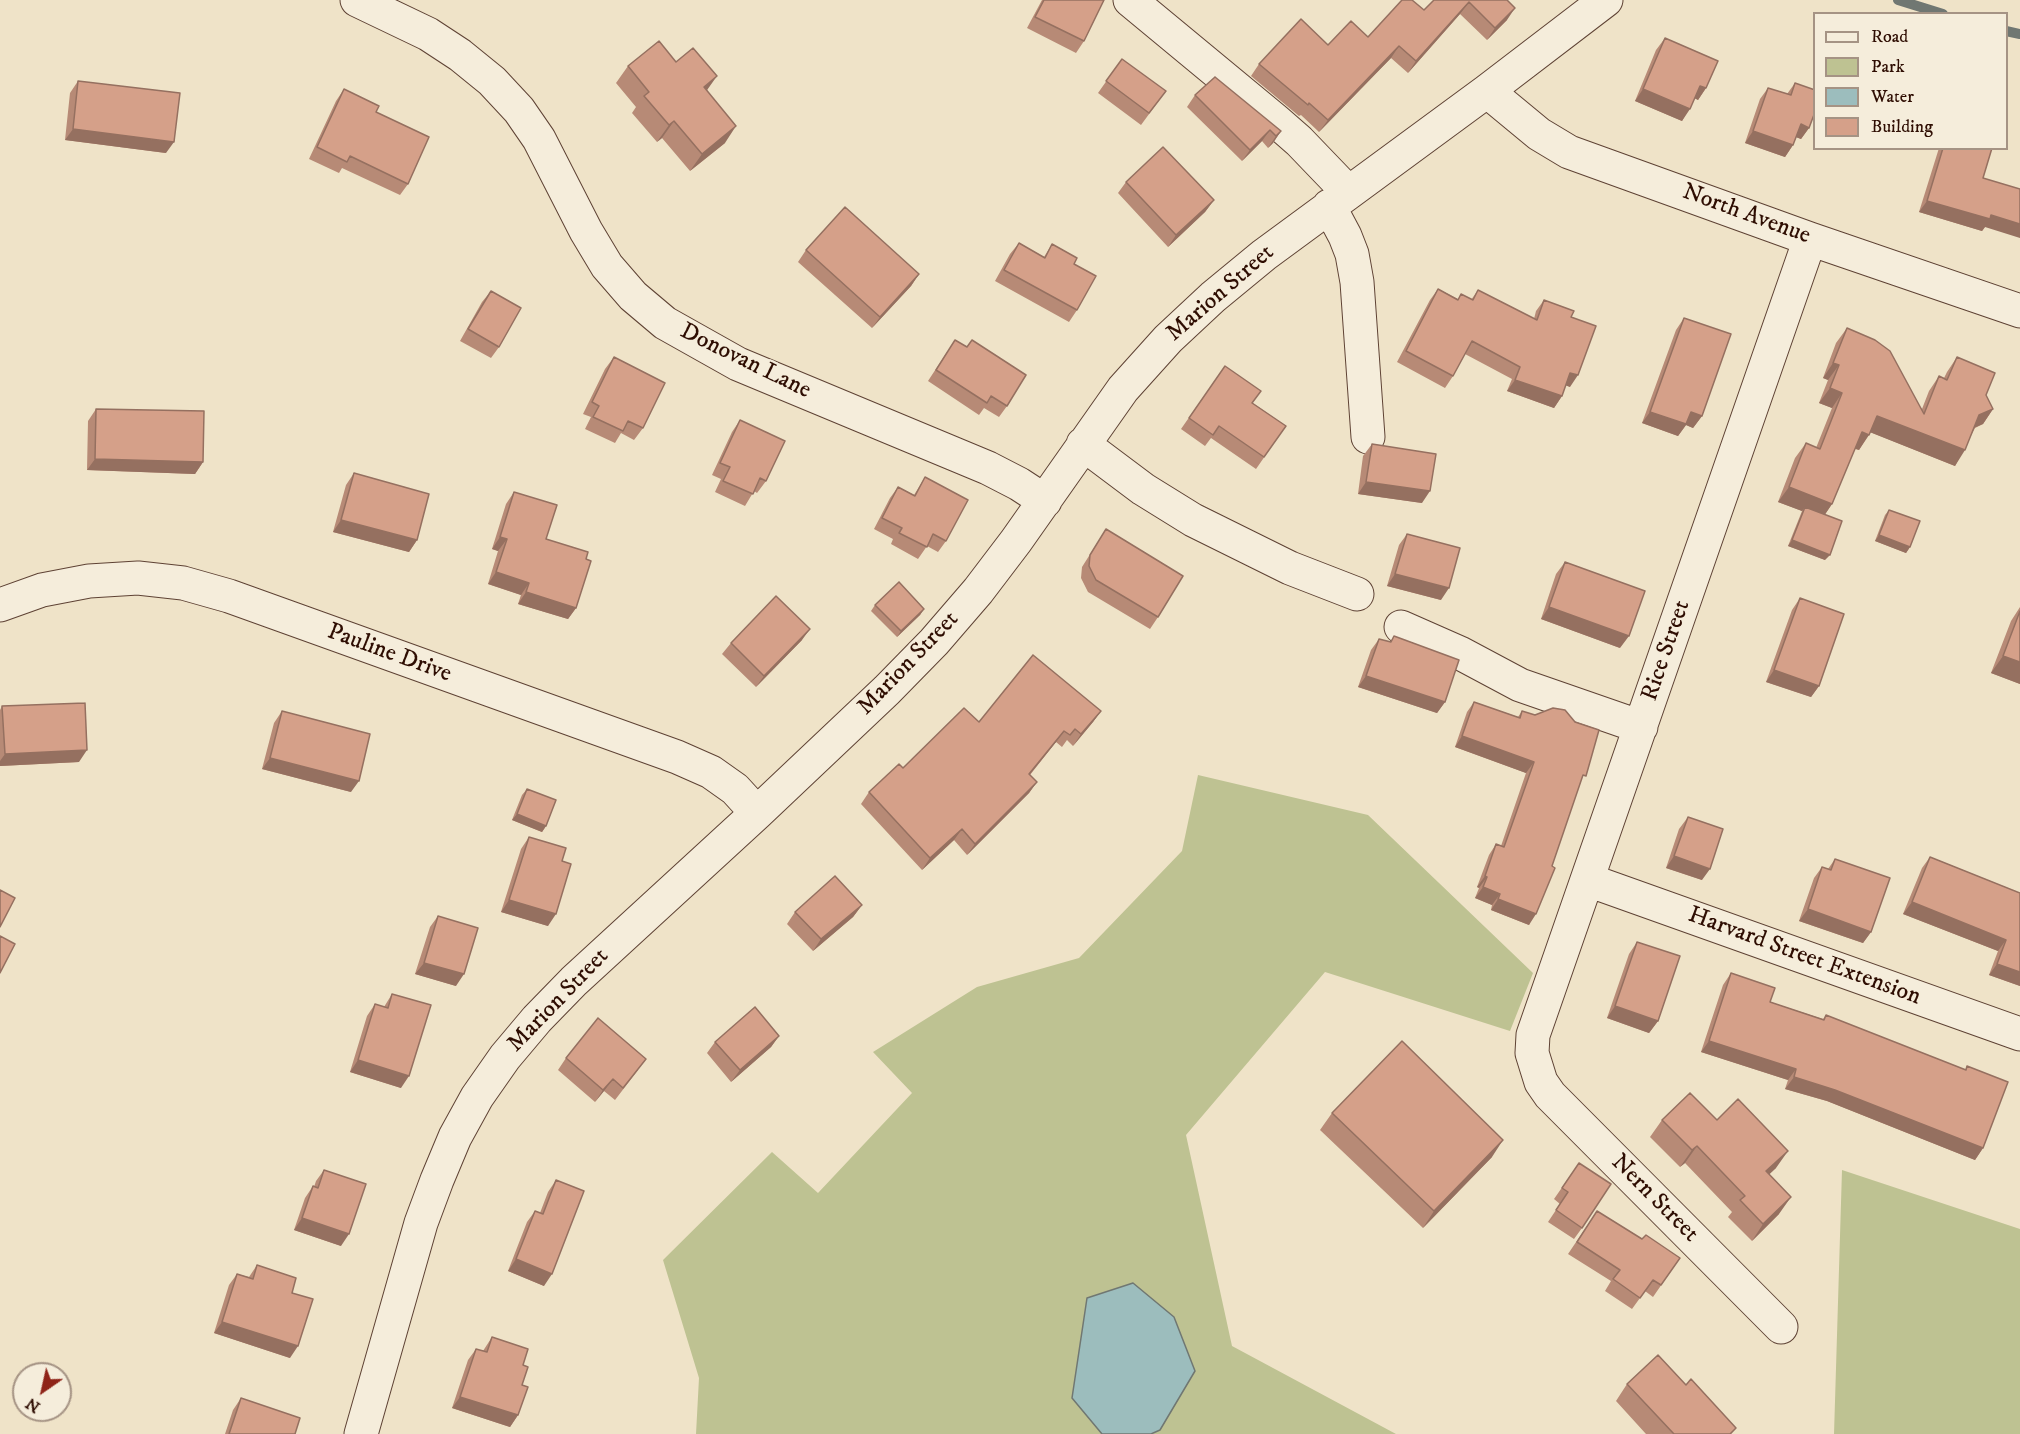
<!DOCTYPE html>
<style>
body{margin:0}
#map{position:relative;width:2020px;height:1434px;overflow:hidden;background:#efe3c8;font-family:"IM FELL DW Pica",serif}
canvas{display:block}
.legend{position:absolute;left:1813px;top:12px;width:195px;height:138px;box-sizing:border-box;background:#f5eddb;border:2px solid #a59384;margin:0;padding:8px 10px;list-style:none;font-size:18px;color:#2e0d02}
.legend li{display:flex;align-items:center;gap:12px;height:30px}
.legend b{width:30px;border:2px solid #a59384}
.north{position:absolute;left:12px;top:1362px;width:60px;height:60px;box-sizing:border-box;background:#f5eddb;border:2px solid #a59384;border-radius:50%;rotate:214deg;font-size:16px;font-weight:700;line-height:24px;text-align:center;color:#2e0d02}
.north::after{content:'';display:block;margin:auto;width:21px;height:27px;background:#8f2418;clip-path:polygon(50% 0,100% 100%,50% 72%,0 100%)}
</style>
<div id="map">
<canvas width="2020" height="1434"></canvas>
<ul class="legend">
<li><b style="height:8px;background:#f5eddb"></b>Road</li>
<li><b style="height:16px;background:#bec292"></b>Park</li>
<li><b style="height:16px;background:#9cbdbd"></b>Water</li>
<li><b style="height:16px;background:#d5a089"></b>Building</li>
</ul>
<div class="north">N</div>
</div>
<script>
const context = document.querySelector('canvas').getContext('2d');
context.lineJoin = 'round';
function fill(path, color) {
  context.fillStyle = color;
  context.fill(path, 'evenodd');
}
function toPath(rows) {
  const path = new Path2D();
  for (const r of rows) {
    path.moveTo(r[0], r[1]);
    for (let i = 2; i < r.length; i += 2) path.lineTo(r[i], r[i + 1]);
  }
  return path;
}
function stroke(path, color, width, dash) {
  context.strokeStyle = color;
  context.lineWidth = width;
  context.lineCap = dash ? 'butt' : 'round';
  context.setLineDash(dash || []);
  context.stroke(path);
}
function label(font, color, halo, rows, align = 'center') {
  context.font = font + ' "IM FELL DW Pica",serif';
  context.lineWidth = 4.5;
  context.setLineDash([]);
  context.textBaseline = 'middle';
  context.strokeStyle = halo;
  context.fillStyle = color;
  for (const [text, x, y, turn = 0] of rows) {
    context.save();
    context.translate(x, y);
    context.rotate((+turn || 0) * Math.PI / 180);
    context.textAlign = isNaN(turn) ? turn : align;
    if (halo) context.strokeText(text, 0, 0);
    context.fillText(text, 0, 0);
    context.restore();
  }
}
fill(toPath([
 [1198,775,1368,815,1533,973,1510,1031,1325,972,1186,1135,1232,1346,1396,1434,696,1434,699,1378,663,1260,772,1152,818,1193,912,1093,873,1052,977,987,1079,958,1182,851],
 [1842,1170,2020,1229,2020,1434,1834,1434]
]), '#bec292');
const water = toPath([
 [1133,1283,1174,1317,1195,1371,1160,1430,1151,1434,1102,1434,1072,1398,1087,1298,1133,1283]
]);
fill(water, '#9cbdbd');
stroke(water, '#707772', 1.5);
stroke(toPath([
 [1898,0,1943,14],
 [2006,31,2020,34]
]), '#707772', 10);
const minor = toPath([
 [357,0,428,34,460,55,492,81,519,110,539,139,586,231,607,266,633,296,665,323,738,364,988,468,1019,484,1045,501],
 [1130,0,1275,120,1299,141,1348,192],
 [1487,91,1539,134,1569,152,1810,239,2020,311],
 [1329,206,1345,236,1352,254,1357,282,1368,437],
 [1083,444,1143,489,1193,520,1290,568,1357,594],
 [0,605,42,590,89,581,138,578,183,583,229,596,677,757,711,772,735,789,757,813],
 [1401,627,1460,653,1520,685,1641,727],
 [1588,880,2020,1034],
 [1781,1327,1550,1095,1541,1082,1532,1053,1533,1035,1810,239],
 [361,1434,421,1223,437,1180,455,1137,477,1097,505,1057,537,1019,574,981,757,813,887,690,934,642,978,591,1016,541,1123,389,1168,339,1213,297,1264,255,1487,91,1606,0]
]);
stroke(minor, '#5e4234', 35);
stroke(minor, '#f5eddb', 33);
fill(toPath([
 [1042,0,1104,0,1084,41,1076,53,1027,28],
 [1434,0,1507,0,1507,20,1487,40,1460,14,1408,73,1391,58,1319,132,1301,115,1299,116,1251,76,1259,64,1328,45,1368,37,1424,10],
 [1665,38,1706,88,1698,100,1695,98,1682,121,1635,101,1656,50],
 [1122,59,1166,91,1141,125,1098,93],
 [676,62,707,90,725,143,690,171,662,138,657,142,632,113,636,107,616,83,628,66],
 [78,81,166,153,65,140,70,93],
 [1795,83,1809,128,1801,139,1796,137,1793,145,1785,157,1745,143,1760,99,1768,88,1787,94],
 [344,89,376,112,408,184,400,195,342,168,339,173,309,159,336,101],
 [1195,95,1281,131,1273,143,1268,148,1262,141,1242,161,1187,107],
 [1939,148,1992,148,1983,178,1985,227,1982,231,1919,212],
 [1126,182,1214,200,1205,212,1168,247,1118,193],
 [1019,243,1044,257,1052,244,1074,264,1077,310,1069,322,995,281,1010,254],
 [806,250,919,274,911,286,872,328,798,262],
 [1438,289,1458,299,1461,294,1471,300,1478,290,1534,319,1536,311,1544,300,1571,317,1570,387,1566,385,1562,396,1554,408,1507,391,1512,379,1465,354,1453,376,1445,388,1397,362,1430,300],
 [491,291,499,347,491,358,460,341,482,302],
 [1684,318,1702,416,1693,428,1686,425,1678,436,1642,423,1676,330],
 [1847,328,1922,409,1929,391,1939,376,1944,378,1947,372,1957,357,1986,395,1993,409,1983,424,1975,428,1955,466,1870,432,1859,450,1855,449,1832,504,1825,514,1825,560,1788,546,1802,511,1778,502,1795,458,1806,443,1816,448,1832,408,1819,403,1828,380,1823,378,1836,343],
 [947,352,1007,406,999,417,984,408,979,415,928,381],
 [614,357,643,428,634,440,621,433,615,443,585,429,591,417,583,414,605,369],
 [1225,366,1253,403,1286,426,1256,469,1211,438,1205,446,1181,429],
 [96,409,203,462,195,474,87,470,88,421],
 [740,420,766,481,757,493,754,491,745,506,715,492,721,479,712,475,732,432],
 [1372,444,1422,503,1358,494,1363,456],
 [354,473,417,540,409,552,333,532,346,485],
 [925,477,946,541,938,552,927,546,918,559,891,544,893,539,874,529,890,498,898,487,914,495],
 [514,492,546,539,586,559,576,608,568,619,518,604,521,595,488,584,498,551,492,549,506,504],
 [1889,510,1910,547,1906,553,1875,541,1885,515],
 [1106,529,1158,617,1150,629,1088,592,1081,578,1082,567],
 [1407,534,1441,600,1387,586,1399,545],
 [1565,562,1620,648,1541,619,1556,574],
 [1800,598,1819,686,1811,697,1766,682,1792,610],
 [875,605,924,609,920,615,897,637,871,611],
 [2020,607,2020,684,1991,673,2011,621],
 [1394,636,1445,702,1437,713,1358,687,1371,650,1379,639,1390,642],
 [802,640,756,687,722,654,731,643],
 [1474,702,1518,717,1522,711,1579,785,1529,925,1491,910,1492,905,1475,898,1479,888,1477,887,1489,855,1496,844,1501,846,1526,773,1455,747,1467,712],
 [2,706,79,762,0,766,0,710],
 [282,711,351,792,262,769,274,723],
 [1101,711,1093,722,1073,746,1067,740,1062,747,1056,742,1030,775,1037,782,1029,793,967,855,954,840,922,870,861,804,869,792,903,768,979,722],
 [527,789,546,826,542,832,512,820,522,795],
 [1688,817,1702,880,1666,868,1679,829],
 [529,837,562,861,548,926,501,912,521,849],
 [1930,857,2020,893,2020,986,1989,975,1998,951,1903,914,1922,868],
 [1835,859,1871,932,1863,943,1799,921,1814,878,1822,867,1828,869],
 [862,905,853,917,813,951,787,924,795,912],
 [438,916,456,986,415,974,430,927],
 [1637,942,1658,1021,1649,1033,1607,1018,1629,954],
 [1731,973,1770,1002,1823,1019,1826,1015,1965,1070,1967,1066,1983,1148,1975,1160,1827,1101,1785,1089,1788,1080,1701,1052,1723,985],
 [392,994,401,1088,350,1072,367,1016,375,1004,384,1007],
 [779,1036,771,1047,731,1082,707,1053,715,1042],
 [566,1058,638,1070,615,1100,604,1091,595,1102,558,1070],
 [1332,1113,1492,1157,1423,1228,1320,1130],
 [1662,1120,1717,1120,1776,1168,1769,1174,1779,1214,1752,1241,1728,1217,1732,1212,1685,1163,1680,1167,1650,1137],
 [1579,1163,1582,1228,1574,1239,1548,1222,1560,1204,1554,1199],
 [324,1170,341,1246,294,1230,305,1198,313,1186,314,1187,316,1181],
 [556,1180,544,1286,508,1271,527,1222,535,1211,540,1213,548,1192],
 [1597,1211,1642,1239,1680,1258,1653,1297,1645,1291,1632,1309,1605,1291,1611,1281,1568,1254],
 [257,1265,292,1293,290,1358,214,1333,229,1285,237,1274,249,1277],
 [492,1337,523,1365,522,1385,518,1415,510,1427,452,1408,468,1360,476,1349,483,1351],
 [1627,1384,1686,1385,1736,1428,1731,1434,1646,1434,1616,1401],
 [241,1398,295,1434,225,1434,233,1410]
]), '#b78a76');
fill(toPath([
 [1469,2,1460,14,1408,73,1416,61],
 [1515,8,1507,20,1487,40,1495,28],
 [1399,46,1391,58,1319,132,1328,120],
 [717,76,705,93,704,87],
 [1700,86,1706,88,1698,100,1692,97],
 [1643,89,1690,109,1682,121,1635,101],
 [674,121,662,138,657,142,669,125],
 [1801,124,1809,128,1801,139,1793,136],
 [736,126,725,143,690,171,702,154],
 [73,129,174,142,166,153,65,140],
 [1270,130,1262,141,1242,161,1250,150],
 [1281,131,1273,143,1268,148,1276,136],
 [1753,131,1793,145,1785,157,1745,143],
 [1214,200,1205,212,1168,247,1176,235],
 [1927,201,1991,215,2020,224,2020,238,1985,227,1982,231,1919,212],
 [919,274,911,286,872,328,880,317],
 [1833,363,1839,365,1828,380,1823,378],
 [1570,373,1578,375,1570,387,1562,384],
 [1515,380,1562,396,1554,408,1507,391],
 [1830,388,1842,393,1832,408,1819,403],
 [1993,409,1983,424,1969,430,1979,415],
 [1650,412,1691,412,1702,416,1693,428,1686,425,1678,436,1642,423],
 [1877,416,1965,450,1955,466,1867,431],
 [1862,432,1869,435,1859,450,1851,447],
 [95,459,203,462,195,474,87,470],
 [1366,482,1430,491,1422,503,1358,494],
 [1789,487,1832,504,1822,519,1805,507,1802,511,1778,502],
 [341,520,417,540,409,552,333,532],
 [1879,535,1910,547,1906,553,1875,541],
 [500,537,507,539,498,551,492,549],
 [1792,540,1830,555,1825,560,1788,546],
 [496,572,529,583,521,595,488,584],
 [1395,574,1449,588,1441,600,1387,586],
 [526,592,576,608,568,619,518,604],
 [1549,607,1629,636,1620,648,1541,619],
 [924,609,920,615,897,637,901,631],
 [810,629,802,640,756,687,764,676],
 [2003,656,2020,662,2020,684,1991,673],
 [1774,670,1819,686,1811,697,1766,682],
 [1366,676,1445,702,1437,713,1358,687],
 [1101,711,1093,722,1073,746,1081,734],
 [1064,731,1056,742,1021,785,1029,774],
 [1462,736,1534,762,1526,773,1455,747],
 [87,750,79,762,0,766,0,761,5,754],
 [270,758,359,781,351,792,262,769],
 [1037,782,1029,793,967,855,975,844],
 [517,814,546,826,542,832,512,820],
 [962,829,954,840,922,870,930,858],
 [1674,856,1710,869,1702,880,1666,868],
 [1485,876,1487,877,1479,888,1477,887],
 [1483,887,1500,894,1492,905,1475,898],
 [1498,899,1536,914,1529,925,1491,910],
 [509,900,556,914,548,926,501,912],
 [1912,902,2006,940,1998,951,1903,914],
 [862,905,853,917,813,951,821,939],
 [1808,909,1871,932,1863,943,1799,921],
 [424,963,464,974,456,986,415,974],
 [1997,964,2020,972,2020,986,1989,975],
 [1615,1006,1658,1021,1649,1033,1607,1018],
 [779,1036,771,1047,731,1082,740,1070],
 [1709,1041,1796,1069,1788,1080,1701,1052],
 [358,1060,409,1076,401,1088,350,1072],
 [1794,1077,1835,1090,1983,1148,1975,1160,1827,1101,1785,1089],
 [613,1079,604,1091,595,1102,603,1090],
 [1503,1140,1492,1157,1423,1228,1434,1211],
 [1697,1146,1685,1163,1680,1167,1692,1150],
 [1788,1151,1776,1168,1755,1188,1766,1171],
 [1791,1197,1779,1214,1752,1241,1763,1224],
 [302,1218,349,1234,341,1246,294,1230],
 [516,1259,552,1274,544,1286,508,1271],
 [222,1322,298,1346,290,1358,214,1333],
 [460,1397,518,1415,510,1427,452,1408]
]), '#957060');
const building = toPath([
 [1044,0,1104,0,1084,41,1035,17,1044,0],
 [1402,0,1412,0,1424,10,1434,0,1507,0,1515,8,1495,28,1469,2,1416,61,1399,46,1328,120,1309,103,1308,105,1259,64,1301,19,1328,45,1351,21,1368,37,1402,0],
 [1665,38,1718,61,1706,88,1700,86,1690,109,1643,89,1665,38],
 [659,41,676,62,693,48,717,76,704,87,736,126,702,154,674,121,669,125,644,96,649,92,628,66,659,41],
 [1122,59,1166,91,1149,113,1106,81,1122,59],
 [1215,77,1281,131,1276,136,1270,130,1250,150,1195,95,1215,77],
 [78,81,180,93,174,142,73,129,78,81],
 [1795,83,1815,90,1815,112,1809,128,1801,124,1793,145,1753,131,1768,88,1791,95,1795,83],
 [344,89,379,106,376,112,429,137,408,184,350,156,347,162,317,147,344,89],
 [1163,147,1214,200,1176,235,1126,182,1163,147],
 [1943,148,1992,148,1983,178,2020,189,2020,224,1991,215,1990,219,1927,201,1943,148],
 [845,207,919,274,880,317,806,250,845,207],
 [1019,243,1045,258,1052,244,1077,258,1074,264,1096,276,1077,310,1004,270,1019,243],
 [1438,289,1458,300,1461,294,1473,300,1478,290,1537,320,1544,300,1574,311,1571,317,1596,326,1578,375,1570,373,1562,396,1515,380,1520,367,1472,341,1453,376,1406,351,1438,289],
 [491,291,521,308,499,347,468,329,491,291],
 [1684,318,1731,334,1702,416,1691,412,1686,424,1650,412,1684,318],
 [1847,328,1875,340,1890,351,1924,414,1939,376,1947,380,1957,357,1995,373,1986,395,1993,409,1979,415,1965,450,1877,416,1869,435,1862,432,1832,504,1789,487,1806,443,1820,449,1842,393,1830,388,1839,365,1833,363,1847,328],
 [955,340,967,347,972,340,1026,375,1007,406,991,396,987,403,936,370,955,340],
 [614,357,665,383,643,428,628,421,623,431,593,417,599,406,592,402,614,357],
 [1225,366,1261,391,1252,403,1286,426,1264,457,1219,426,1213,435,1189,418,1225,366],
 [96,409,204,411,203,462,95,459,96,409],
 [740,420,785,441,766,481,760,478,753,494,723,481,730,467,720,463,740,420],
 [1372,444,1436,454,1430,491,1366,482,1372,444],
 [354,473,429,494,417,540,341,520,354,473],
 [925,477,968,500,946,541,933,534,927,547,899,533,902,528,882,518,898,487,915,496,925,477],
 [514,492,557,505,546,539,588,552,586,559,591,561,576,608,526,592,529,583,496,572,507,539,500,537,514,492],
 [1805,507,1842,521,1830,555,1792,540,1805,507],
 [1889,510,1920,521,1910,547,1879,535,1889,510],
 [1106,529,1183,576,1158,617,1096,580,1089,566,1090,555,1106,529],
 [1407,534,1460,548,1449,588,1395,574,1407,534],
 [1565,562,1645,591,1629,636,1549,607,1565,562],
 [899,582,924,609,901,631,875,605,899,582],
 [776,596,810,629,764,676,731,643,776,596],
 [1800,598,1844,614,1819,686,1774,670,1800,598],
 [2020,611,2020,662,2003,656,2020,611],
 [1394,636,1459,660,1445,702,1366,676,1379,639,1391,642,1394,636],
 [1033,655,1101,711,1081,734,1075,729,1070,735,1064,731,1029,774,1037,782,975,844,962,829,930,858,869,792,899,764,903,768,964,708,979,722,1033,655],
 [1474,702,1520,718,1522,711,1535,715,1553,708,1565,710,1575,722,1599,730,1586,776,1583,775,1552,866,1555,868,1536,914,1498,899,1500,894,1483,887,1487,877,1485,876,1496,844,1504,847,1534,762,1462,736,1474,702],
 [85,703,87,750,5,754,2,706,85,703],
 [282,711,370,734,359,781,270,758,282,711],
 [527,789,556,800,546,826,517,814,527,789],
 [1688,817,1723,829,1710,869,1674,856,1688,817],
 [529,837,566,848,562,861,571,864,556,914,509,900,529,837],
 [1930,857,2020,893,2020,972,1997,964,2006,940,1912,902,1930,857],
 [1835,859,1890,878,1871,932,1808,909,1822,867,1831,870,1835,859],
 [835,876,862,905,821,939,795,912,835,876],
 [0,890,15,898,0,927,0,890],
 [438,916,478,928,464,974,424,963,438,916],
 [0,936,15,944,0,973,0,936],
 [1637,942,1680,956,1658,1021,1615,1006,1637,942],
 [1731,973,1775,988,1770,1002,1824,1020,1826,1015,1966,1070,1967,1066,2008,1082,1983,1148,1835,1090,1794,1077,1796,1069,1709,1041,1731,973],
 [392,994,431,1005,409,1076,358,1060,375,1004,388,1008,392,994],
 [755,1007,779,1036,740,1070,715,1042,755,1007],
 [598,1018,646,1059,623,1088,613,1079,603,1090,566,1058,598,1018],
 [1402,1041,1503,1140,1434,1211,1332,1113,1402,1041],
 [1690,1093,1717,1120,1738,1099,1788,1151,1766,1171,1791,1197,1763,1224,1740,1200,1745,1196,1697,1146,1692,1150,1662,1120,1690,1093],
 [1579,1163,1611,1184,1582,1228,1556,1210,1568,1192,1562,1188,1579,1163],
 [324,1170,366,1184,349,1234,302,1218,313,1186,318,1188,324,1170],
 [556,1180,584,1191,552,1274,516,1259,535,1211,543,1214,556,1180],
 [1597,1211,1642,1239,1646,1235,1680,1258,1661,1285,1653,1280,1640,1298,1613,1279,1620,1270,1577,1242,1597,1211],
 [257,1265,296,1278,292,1293,313,1299,298,1346,222,1322,237,1274,253,1279,257,1265],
 [492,1337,528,1349,523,1365,528,1367,522,1385,528,1387,518,1415,460,1397,476,1349,487,1352,492,1337],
 [1658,1355,1686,1385,1691,1379,1736,1428,1730,1434,1674,1434,1627,1384,1658,1355],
 [241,1398,300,1418,295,1434,229,1434,241,1398]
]);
fill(building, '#d5a089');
stroke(building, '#957060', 1.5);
label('24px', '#2e0d02', '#f5eddb', [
 ["North Avenue",1746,215,20],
 ["Marion Street",1221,294,-41],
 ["Donovan Lane",745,362,26],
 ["Rice Street",1667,651,-71],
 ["Pauline Drive",389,654,20],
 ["Marion Street",909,664,-46],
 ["Harvard Street Extension",1804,957,20],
 ["Marion Street",559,1001,-46],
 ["Nern Street",1654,1199,45]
]);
</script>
